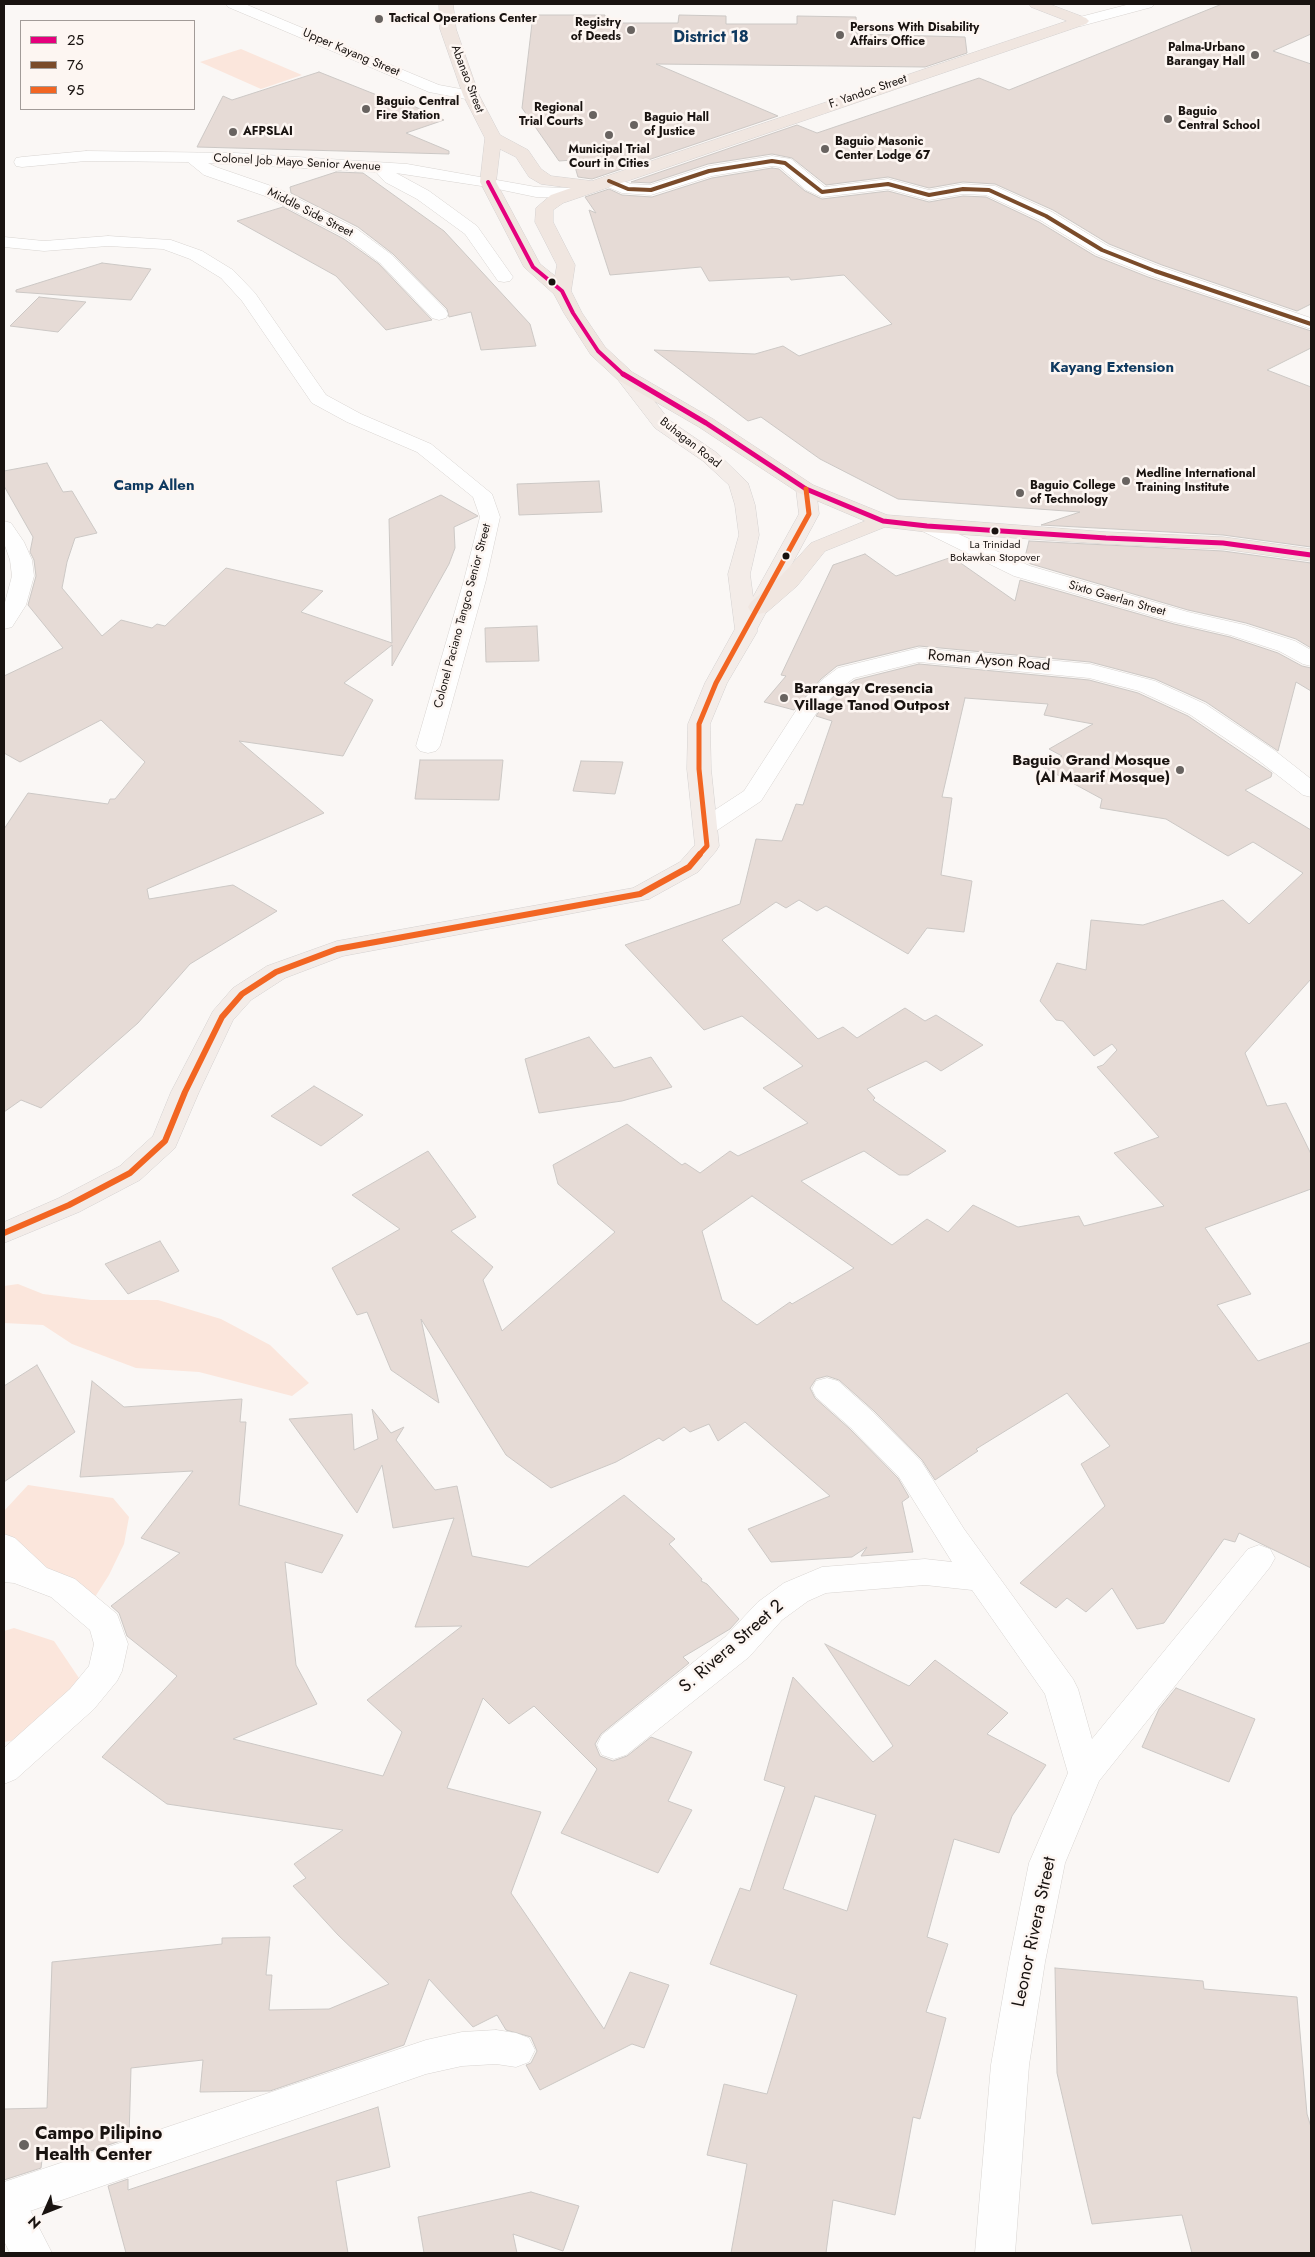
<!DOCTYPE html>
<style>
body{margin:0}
#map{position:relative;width:1315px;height:2257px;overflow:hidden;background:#faf7f5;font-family:Jost,sans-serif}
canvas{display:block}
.frame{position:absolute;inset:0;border:5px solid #191310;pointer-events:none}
.legend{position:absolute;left:20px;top:20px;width:175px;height:90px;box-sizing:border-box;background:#fdf6f2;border:1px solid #a29b98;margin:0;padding:6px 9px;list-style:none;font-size:15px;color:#191310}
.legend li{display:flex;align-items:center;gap:10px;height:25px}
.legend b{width:25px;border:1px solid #a29b98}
.north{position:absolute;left:20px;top:2187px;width:50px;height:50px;-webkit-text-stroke:4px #fdf6f2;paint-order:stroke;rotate:226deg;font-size:14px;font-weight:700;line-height:20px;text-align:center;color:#191310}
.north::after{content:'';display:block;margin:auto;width:18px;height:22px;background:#191310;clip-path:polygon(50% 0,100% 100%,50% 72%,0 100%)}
</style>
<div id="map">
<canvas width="1315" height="2257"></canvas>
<div class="frame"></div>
<ul class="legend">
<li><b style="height:6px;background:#e5007d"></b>25</li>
<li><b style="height:6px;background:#7a4b2a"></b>76</li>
<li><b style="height:6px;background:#f26522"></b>95</li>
</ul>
<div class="north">N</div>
</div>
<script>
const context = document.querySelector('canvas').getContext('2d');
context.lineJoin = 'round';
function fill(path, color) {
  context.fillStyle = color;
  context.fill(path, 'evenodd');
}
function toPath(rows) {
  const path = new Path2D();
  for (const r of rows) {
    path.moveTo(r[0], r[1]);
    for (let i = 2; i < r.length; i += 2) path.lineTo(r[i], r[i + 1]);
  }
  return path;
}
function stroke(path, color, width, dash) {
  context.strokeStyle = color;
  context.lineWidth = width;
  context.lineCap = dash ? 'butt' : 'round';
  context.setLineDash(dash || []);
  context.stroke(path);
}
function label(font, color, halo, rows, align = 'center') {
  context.font = font + ' Jost,sans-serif';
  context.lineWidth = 5;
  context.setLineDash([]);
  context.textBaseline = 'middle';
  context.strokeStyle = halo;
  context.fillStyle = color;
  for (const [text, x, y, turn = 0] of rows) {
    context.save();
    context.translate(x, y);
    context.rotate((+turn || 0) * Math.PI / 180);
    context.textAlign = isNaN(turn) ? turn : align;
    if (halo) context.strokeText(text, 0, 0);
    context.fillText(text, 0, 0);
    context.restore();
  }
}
fill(toPath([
 [241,49,302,75,261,89,200,62],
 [18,1284,43,1294,91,1300,158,1300,221,1319,270,1345,309,1383,292,1396,199,1372,136,1368,72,1344,43,1325,4,1323,4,1286],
 [28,1485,113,1498,129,1517,124,1544,109,1575,95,1597,18,1562,4,1538,4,1511],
 [14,1628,54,1641,83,1684,42,1736,4,1742,4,1631]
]), '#fbe6dc');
const building = toPath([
 [1222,4,1311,4,1311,34,1273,51,1311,64,1311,304,1297,311,1162,265,1109,244,1053,210,995,184,963,182,929,188,888,177,826,185,792,158,772,154,708,164,650,183,631,182,797,125,817,133,979,78,1009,90,1222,4],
 [533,15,605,15,605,23,678,23,679,15,726,16,726,24,797,24,797,16,856,17,857,34,965,37,967,53,925,67,656,64,778,116,592,179,578,177,573,160,559,161,522,108,533,15],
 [319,72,392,101,398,99,444,120,406,133,449,151,449,154,197,147,223,96,232,100,319,72],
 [772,168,779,169,805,191,822,199,888,191,929,202,963,196,986,197,1039,222,1095,256,1148,277,1311,331,1311,348,1267,370,1311,387,1311,547,1223,535,1041,525,1080,512,898,499,820,459,761,417,748,421,654,350,755,354,783,346,799,356,892,324,844,275,791,280,789,277,709,281,701,267,610,275,589,210,596,213,585,197,609,189,622,195,652,197,712,178,772,168],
 [336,172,363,173,444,231,530,324,536,346,481,350,471,312,449,317,447,309,393,254,358,227,291,193,290,187,336,172],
 [283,207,344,239,379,264,432,320,386,330,336,276,237,221,283,207],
 [102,263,151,269,131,300,16,292,16,290,102,263],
 [39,297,86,302,58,332,10,326,39,297],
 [47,463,63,492,72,491,97,533,75,538,67,562,62,588,102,636,121,620,152,628,157,624,165,626,226,568,323,591,301,612,392,643,389,519,441,495,478,516,454,527,455,548,449,564,392,666,392,645,344,683,373,700,343,756,239,741,324,813,147,889,149,899,233,885,277,911,190,964,138,1023,41,1108,21,1100,4,1112,4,829,28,793,108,804,110,799,115,799,145,762,101,720,20,762,4,753,4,676,63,648,28,605,36,576,34,560,30,552,33,537,4,486,4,471,47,463],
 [599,481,602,512,519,515,517,484,599,481],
 [1029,541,1223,551,1311,563,1311,648,1296,639,1246,623,1188,610,1031,564,1024,561,1029,541],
 [865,554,896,576,952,557,1015,601,1020,580,1174,624,1230,637,1278,653,1302,666,1311,668,1311,691,1296,682,1278,751,1206,702,1155,679,1090,662,919,646,837,666,821,679,794,710,764,702,786,676,781,675,833,565,865,554],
 [537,626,539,661,486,662,485,628,537,626],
 [919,664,1089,680,1138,693,1188,716,1272,773,1271,777,1245,790,1311,830,1311,979,1245,1053,1267,1106,1286,1103,1311,1154,1311,1189,1205,1228,1251,1294,1217,1305,1258,1361,1311,1342,1311,1568,1239,1533,1235,1542,1224,1539,1164,1623,1137,1629,1112,1588,1086,1612,1067,1598,1056,1608,1020,1583,1105,1506,1081,1464,1110,1446,1067,1393,976,1449,978,1451,935,1480,922,1460,874,1411,839,1380,827,1376,816,1379,810,1388,815,1398,850,1429,898,1478,909,1497,902,1502,913,1552,861,1556,867,1547,852,1557,771,1562,748,1529,830,1496,745,1422,718,1441,709,1424,690,1432,684,1427,663,1441,659,1438,616,1462,551,1488,506,1455,421,1319,439,1403,391,1370,367,1312,357,1315,332,1268,400,1229,352,1195,428,1151,476,1217,451,1231,493,1267,483,1280,502,1331,615,1232,558,1184,553,1165,627,1124,682,1165,685,1163,700,1173,730,1151,738,1156,808,1123,763,1088,803,1066,742,1016,704,1030,625,945,740,904,756,839,782,841,796,804,803,805,832,721,816,716,818,713,839,691,855,680,919,664],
 [965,698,1048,704,1044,715,1093,724,1049,749,1062,756,1043,767,1102,799,1100,808,1166,819,1228,856,1253,842,1303,873,1249,924,1223,900,1143,925,1091,920,1086,970,1057,963,1040,1001,1056,1020,1063,1021,1094,1056,1112,1044,1117,1050,1103,1065,1097,1067,1159,1137,1114,1153,1164,1206,1084,1226,1079,1216,1018,1227,973,1205,948,1232,927,1219,892,1245,801,1181,864,1151,899,1175,908,1175,946,1151,873,1100,875,1098,867,1089,926,1061,941,1071,983,1045,936,1015,925,1021,905,1008,857,1038,843,1027,818,1039,722,940,776,902,786,908,799,900,817,911,826,906,908,954,927,928,964,932,972,881,941,875,952,798,942,797,965,698],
 [752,1196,854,1268,792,1304,790,1302,757,1325,722,1300,702,1231,752,1196],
 [420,760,503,760,499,800,415,799,420,760],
 [581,761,623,762,615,794,573,791,581,761],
 [589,1037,614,1068,651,1057,672,1087,622,1101,539,1113,525,1059,589,1037],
 [314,1086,363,1115,321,1146,271,1116,314,1086],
 [160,1241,179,1271,128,1294,105,1264,160,1241],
 [37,1365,75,1432,4,1482,4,1386,37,1365],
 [92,1381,124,1407,242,1399,240,1422,246,1422,239,1505,343,1535,322,1573,285,1562,296,1665,317,1704,233,1739,383,1776,402,1732,367,1700,462,1626,415,1627,454,1518,393,1528,382,1465,357,1513,289,1419,352,1414,354,1450,378,1439,372,1409,391,1433,404,1427,396,1440,435,1490,457,1486,472,1556,528,1567,624,1495,675,1539,669,1544,702,1579,701,1581,707,1584,739,1619,730,1629,683,1657,689,1663,601,1734,595,1744,600,1756,613,1761,627,1756,651,1737,692,1752,668,1801,692,1810,658,1873,561,1833,597,1769,534,1706,509,1724,483,1698,447,1788,541,1812,511,1893,604,2029,630,1972,669,1985,644,2048,632,2044,540,2090,526,2065,531,2063,537,2051,531,2037,506,2030,497,2015,473,2027,429,1979,404,2045,270,2091,200,2092,203,2060,131,2068,129,2138,73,2157,42,2160,41,2168,4,2180,4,2109,47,2108,52,1962,222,1944,222,1938,270,1937,266,1975,272,1975,269,2010,329,2009,389,1984,338,1935,293,1886,306,1878,294,1864,343,1830,167,1804,102,1757,177,1676,127,1636,119,1613,111,1606,180,1553,141,1538,193,1471,80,1477,92,1381],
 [825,1644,909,1686,935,1660,1008,1713,987,1734,1046,1765,1012,1816,999,1853,954,1839,927,1937,948,1944,926,2012,946,2018,920,2119,913,2117,895,2215,833,2200,826,2253,731,2253,747,2164,707,2155,724,2084,767,2094,797,1995,710,1964,740,1888,750,1891,785,1787,764,1780,793,1677,873,1762,893,1746,825,1644],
 [815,1796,876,1815,847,1911,783,1889,815,1796],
 [1176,1688,1255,1719,1229,1782,1142,1747,1159,1709,1176,1688],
 [1055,1968,1203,1981,1204,1989,1297,1997,1307,2114,1311,2127,1311,2253,1192,2253,1182,2215,1092,2224,1057,2073,1055,1968],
 [378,2107,390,2167,336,2181,348,2253,126,2253,108,2186,128,2179,128,2190,378,2107],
 [531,2192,579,2206,563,2251,513,2234,517,2253,424,2253,418,2217,531,2192]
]);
fill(building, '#e6dbd6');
stroke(building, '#ccc8c5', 1);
const minor = toPath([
 [226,4,245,4,439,85,477,92,479,95,477,98,471,100,429,92,228,7,226,4],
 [86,151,235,153,407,164,536,187,570,188,576,189,579,193,576,197,570,198,536,197,488,187,396,173,429,191,477,226,513,277,510,281,504,282,498,281,465,234,417,199,385,182,376,172,208,163,216,167,277,188,357,229,392,255,446,310,448,314,446,318,439,320,432,318,380,263,345,237,265,196,204,175,188,162,86,161,22,167,16,166,14,162,16,158,22,157,86,151],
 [772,156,791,159,825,187,888,179,929,190,963,184,995,186,1052,212,1108,246,1161,267,1311,318,1311,329,1149,275,1096,254,1040,220,986,195,963,194,929,200,888,189,822,197,806,190,780,167,772,166,712,176,651,195,622,193,603,185,601,181,603,177,609,176,631,184,650,185,709,166,772,156],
 [108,236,171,240,202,251,233,270,255,293,326,395,361,414,431,444,492,494,500,517,486,580,440,746,436,751,428,753,420,751,416,746,464,580,480,517,473,497,417,452,347,422,312,403,242,301,221,278,190,259,163,249,108,246,44,251,4,247,4,237,44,241,108,236],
 [4,521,11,523,24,542,32,560,34,576,26,605,12,627,4,629,4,606,12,576,10,560,4,543,4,521],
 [827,1378,838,1381,873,1412,921,1461,964,1529,1073,1679,1078,1689,1092,1739,1248,1549,1259,1545,1270,1549,1275,1558,1270,1567,1099,1781,1065,1863,1045,1962,1029,2065,1015,2253,975,2253,991,2065,1009,1962,1029,1863,1068,1773,1045,1694,972,1590,925,1585,826,1593,808,1601,782,1620,749,1657,626,1755,614,1759,602,1755,597,1745,602,1735,725,1637,758,1602,784,1583,822,1567,925,1559,952,1562,899,1477,851,1428,816,1397,812,1389,816,1381,827,1378],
 [4,1534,15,1538,47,1568,75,1579,117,1614,128,1644,122,1671,117,1681,94,1709,16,1779,4,1784,4,1748,70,1689,89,1666,94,1644,90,1630,51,1597,14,1583,4,1582,4,1534],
 [496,2030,516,2033,529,2038,535,2050,529,2062,516,2067,496,2064,462,2066,426,2074,4,2220,4,2182,426,2040,462,2032,496,2030]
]);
const tertiary = toPath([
 [927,520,1030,566,1188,612,1245,625,1295,641,1311,650,1311,666,1303,664,1279,651,1230,635,1174,622,1014,576,920,530,917,526,920,522,927,520],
 [919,648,1090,664,1155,681,1205,704,1274,750,1311,779,1311,797,1303,795,1258,760,1189,714,1139,691,1089,678,919,662,854,678,838,690,817,712,761,801,716,831,707,833,698,831,695,826,698,821,744,791,801,703,822,680,838,668,919,648],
 [4,2197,30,2210,52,2253,10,2253,4,2241,4,2197]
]);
const secondary = toPath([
 [1130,4,1154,4,1152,7,1081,26,1076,24,1073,21,1076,18,1130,4]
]);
const primary = toPath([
 [625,370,632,372,669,420,717,453,748,483,755,505,759,535,750,574,753,597,799,514,796,489,799,485,806,483,813,485,816,489,819,514,757,629,757,632,727,683,710,724,711,769,719,846,716,851,698,872,649,899,343,956,285,978,251,1000,233,1020,199,1092,175,1148,140,1180,79,1212,4,1243,4,1222,59,1198,120,1166,153,1136,171,1092,213,1011,233,988,267,966,337,941,633,888,680,862,695,845,687,769,688,724,705,683,735,629,728,574,739,535,735,505,729,485,703,461,655,428,615,376,618,372,625,370]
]);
const trunk = toPath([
 [439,4,453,4,456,29,479,95,500,135,528,150,541,169,551,176,592,181,1067,21,1031,7,1029,4,1049,4,1086,18,1089,21,1086,24,563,203,553,210,553,222,575,265,571,291,582,313,605,347,632,372,713,419,813,485,887,515,1106,532,1223,537,1311,549,1311,561,1223,549,1106,544,927,532,885,527,825,551,797,586,767,612,759,614,751,612,748,607,751,602,781,576,811,543,865,521,799,493,699,427,618,380,591,355,564,313,554,294,524,267,480,182,485,138,463,95,440,29,439,4],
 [500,149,516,157,529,177,541,184,571,188,551,195,536,208,535,222,557,265,555,276,540,264,496,182,500,149]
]);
stroke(minor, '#d8d4d1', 1);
stroke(tertiary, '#d8d4d1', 1);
stroke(secondary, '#d8d4d1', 1);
stroke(primary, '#d4d1d0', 1);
stroke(trunk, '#d4d1d0', 1);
fill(minor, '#fefefe');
fill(tertiary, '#fefefe');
fill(secondary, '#fefefe');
fill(primary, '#f3ece8');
fill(trunk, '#f0e6e0');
stroke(toPath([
 [488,182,533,267,562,291,573,313,598,351,624,375]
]), '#e5007d', 4);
stroke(toPath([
 [623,374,706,423,806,489,883,521,927,526,1106,538,1223,543,1311,555]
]), '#e5007d', 5);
stroke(toPath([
 [609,181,628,189,651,190,709,171,772,161,785,163,822,192,888,184,929,195,963,189,989,190,1046,216,1102,250,1155,271,1311,324]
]), '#7a4b2a', 4);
stroke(toPath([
 [699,855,707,846,699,769,699,724,716,683,809,514,806,489]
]), '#f26522', 5);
stroke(toPath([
 [4,1233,69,1205,130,1173,165,1141,185,1092,222,1017,242,994,276,972,337,949,640,894,689,867,700,854]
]), '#f26522', 6);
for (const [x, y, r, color] of [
 [379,19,5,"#686360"],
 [631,30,5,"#686360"],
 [840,35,5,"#686360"],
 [1255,55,5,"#686360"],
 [366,109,5,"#686360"],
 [593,115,5,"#686360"],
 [1168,119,5,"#686360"],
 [634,125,5,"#686360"],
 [233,132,5,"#686360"],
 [609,135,5,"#686360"],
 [825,149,5,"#686360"],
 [552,282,4.5,"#191310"],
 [1126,481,5,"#686360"],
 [1020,493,5,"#686360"],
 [995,531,4.5,"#191310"],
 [786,556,4.5,"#191310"],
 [784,698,5,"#686360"],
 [1180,770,5,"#686360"],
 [24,2145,6,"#686360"]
]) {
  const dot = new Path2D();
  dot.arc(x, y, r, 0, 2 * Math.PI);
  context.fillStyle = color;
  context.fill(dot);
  stroke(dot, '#fdf6f2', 2);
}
label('11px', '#191310', '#fdf6f2', [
 ["La Trinidad",995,545],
 ["Bokawkan Stopover",995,558]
]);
label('bold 12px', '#191310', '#fdf6f2', [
 ["Tactical Operations Center",389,19],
 ["Registry",621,23,"right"],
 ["of Deeds",621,37,"right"],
 ["Persons With Disability",850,28],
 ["Affairs Office",850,42],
 ["Palma-Urbano",1245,48,"right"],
 ["Barangay Hall",1245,62,"right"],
 ["Baguio Central",376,102],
 ["Fire Station",376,116],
 ["Regional",583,108,"right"],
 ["Trial Courts",583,122,"right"],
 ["Baguio",1178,112],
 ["Central School",1178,126],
 ["Baguio Hall",644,118],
 ["of Justice",644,132],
 ["AFPSLAI",243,132],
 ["Baguio Masonic",835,142],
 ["Center Lodge 67",835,156],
 ["Municipal Trial",609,150,"center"],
 ["Court in Cities",609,164,"center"],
 ["Medline International",1136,474],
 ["Training Institute",1136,488],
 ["Baguio College",1030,486],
 ["of Technology",1030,500]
], 'left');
label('12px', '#191310', '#fdf6f2', [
 ["Upper Kayang Street",351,53,23],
 ["Abanao Street",467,79,69],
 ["F. Yandoc Street",868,92,-19],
 ["Colonel Job Mayo Senior Avenue",297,163,3],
 ["Middle Side Street",310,213,27],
 ["Buhagan Road",690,443,38],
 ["Sixto Gaerlan Street",1117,599,16],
 ["Colonel Paciano Tangco Senior Street",463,616,-75]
]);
label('bold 15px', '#0f395f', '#fdf6f2', [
 ["Kayang Extension",1112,368],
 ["Camp Allen",154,486]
]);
label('15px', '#191310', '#fdf6f2', [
 ["Roman Ayson Road",989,661,5]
]);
label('bold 15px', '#191310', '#fdf6f2', [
 ["Barangay Cresencia",794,689],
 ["Village Tanod Outpost",794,706],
 ["Baguio Grand Mosque",1170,761,"right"],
 ["(Al Maarif Mosque)",1170,778,"right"]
], 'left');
label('bold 16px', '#0f395f', '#fdf6f2', [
 ["District 18",711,38]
]);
label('18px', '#191310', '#fdf6f2', [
 ["S. Rivera Street 2",732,1647,-41],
 ["Leonor Rivera Street",1035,1932,-78]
]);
label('bold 18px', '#191310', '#fdf6f2', [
 ["Campo Pilipino",35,2135],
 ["Health Center",35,2156]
], 'left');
</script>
